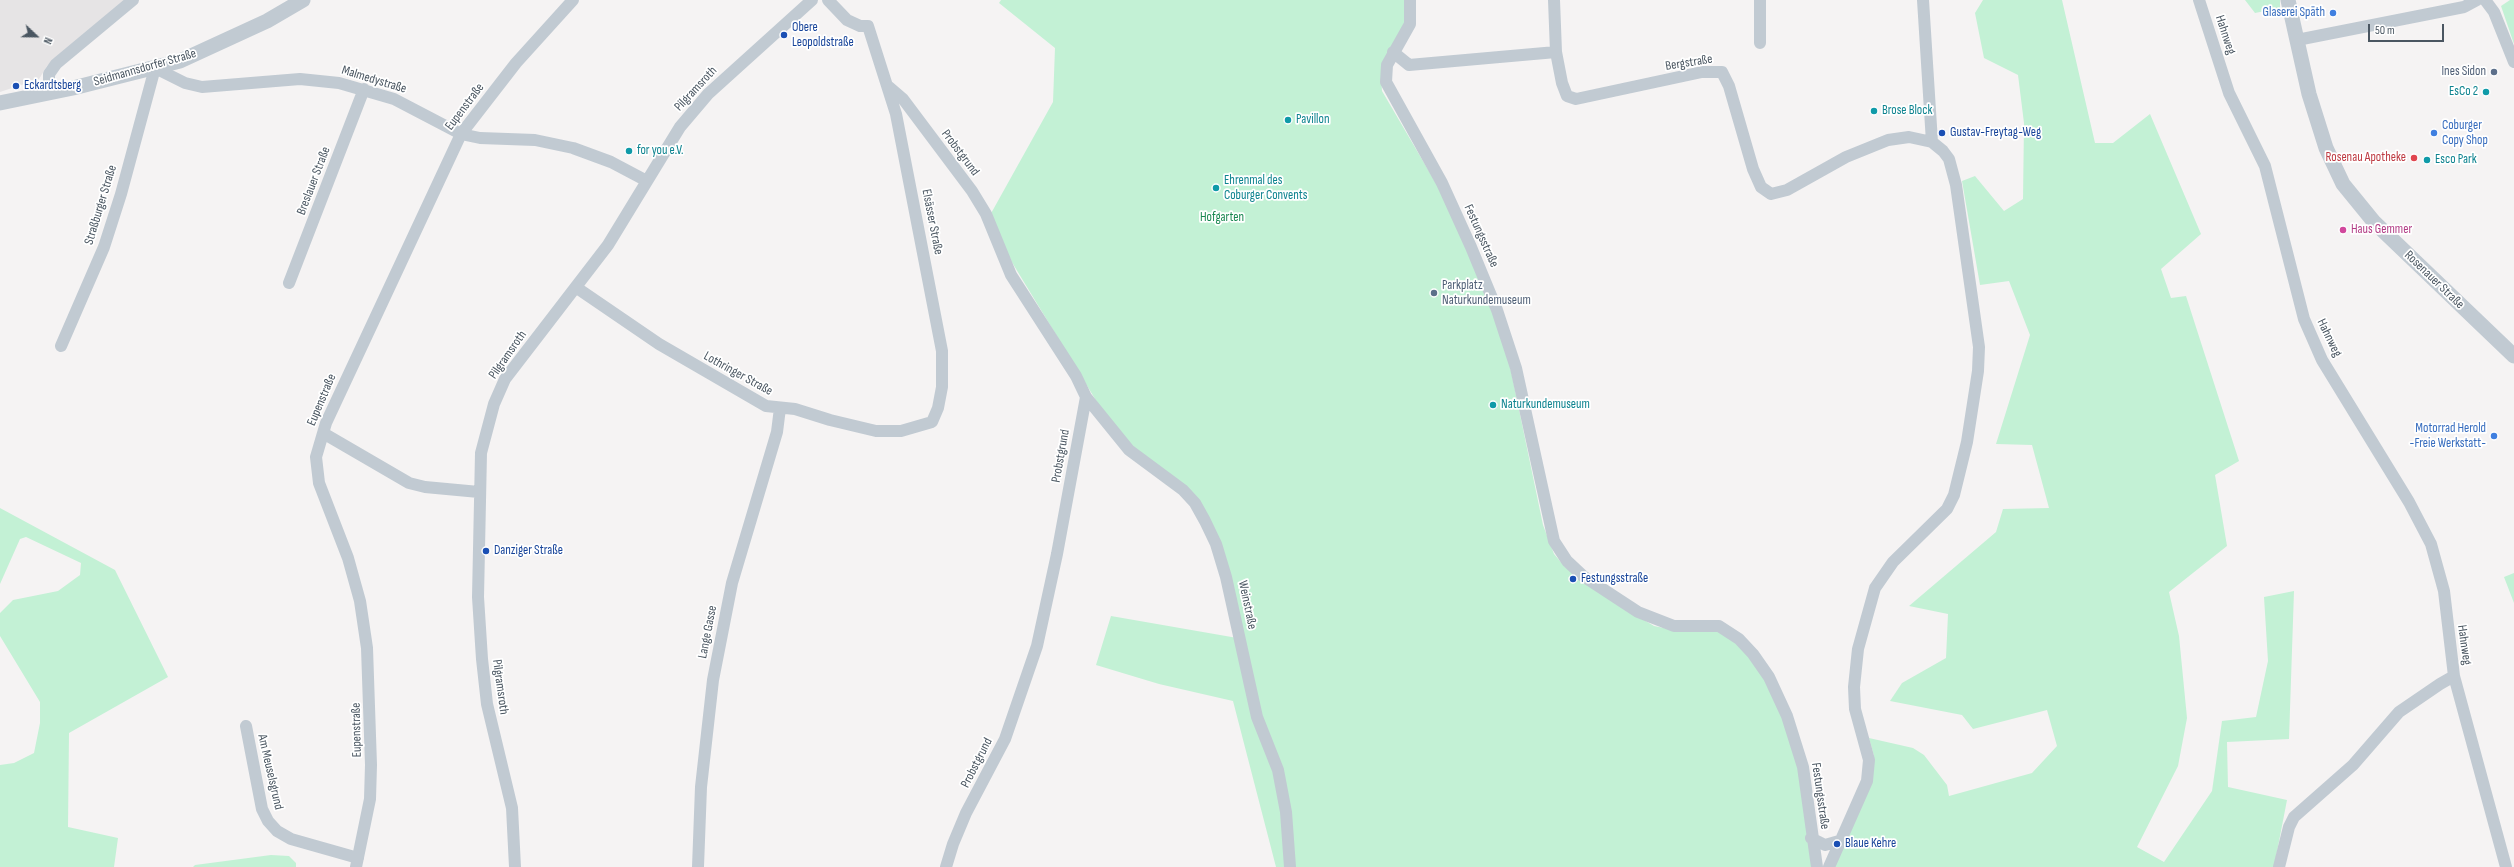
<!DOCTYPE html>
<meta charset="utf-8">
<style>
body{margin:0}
#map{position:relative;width:2514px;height:867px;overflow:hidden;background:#f5f3f3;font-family:"Sofia Sans Condensed",sans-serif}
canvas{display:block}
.north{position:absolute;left:16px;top:16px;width:40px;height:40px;-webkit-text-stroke:3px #fff;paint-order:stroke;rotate:112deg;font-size:11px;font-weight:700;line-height:16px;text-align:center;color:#4a5661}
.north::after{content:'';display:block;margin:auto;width:14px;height:18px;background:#4a5661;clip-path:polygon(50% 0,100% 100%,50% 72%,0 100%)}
.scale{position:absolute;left:2368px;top:24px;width:76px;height:18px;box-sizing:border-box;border:2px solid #4a5661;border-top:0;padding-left:5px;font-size:12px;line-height:14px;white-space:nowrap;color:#4a5661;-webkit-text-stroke:3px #fff;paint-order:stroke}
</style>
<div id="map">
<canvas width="2514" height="867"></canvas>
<div class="north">N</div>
<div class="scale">50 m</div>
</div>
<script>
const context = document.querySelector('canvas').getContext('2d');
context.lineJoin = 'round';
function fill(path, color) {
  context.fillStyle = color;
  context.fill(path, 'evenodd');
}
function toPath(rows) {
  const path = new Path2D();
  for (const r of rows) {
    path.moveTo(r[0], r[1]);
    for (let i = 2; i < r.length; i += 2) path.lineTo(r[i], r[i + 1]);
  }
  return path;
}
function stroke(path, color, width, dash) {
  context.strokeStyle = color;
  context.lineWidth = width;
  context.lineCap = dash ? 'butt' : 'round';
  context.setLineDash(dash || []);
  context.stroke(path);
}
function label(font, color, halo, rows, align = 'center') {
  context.font = font + ' "Sofia Sans Condensed",sans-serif';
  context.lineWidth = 3.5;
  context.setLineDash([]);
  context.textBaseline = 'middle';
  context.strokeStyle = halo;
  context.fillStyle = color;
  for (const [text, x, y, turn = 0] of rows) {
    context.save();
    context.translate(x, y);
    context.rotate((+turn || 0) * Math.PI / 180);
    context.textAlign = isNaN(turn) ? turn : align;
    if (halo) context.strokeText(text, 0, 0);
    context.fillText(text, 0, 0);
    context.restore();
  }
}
fill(toPath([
 [0,0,125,0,47,66,39,79,0,92]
]), '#e6e4e5');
fill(toPath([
 [1001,0,1406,0,1406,19,1381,73,1382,91,1437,185,1477,271,1506,347,1543,525,1554,554,1565,567,1606,597,1654,626,1674,630,1701,628,1726,633,1752,658,1775,695,1798,763,1815,867,1276,867,1233,701,1159,684,1096,665,1111,616,1243,639,1208,518,1143,459,1103,412,1013,264,989,217,1053,102,1055,48,999,3],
 [1983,0,2062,0,2095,143,2113,143,2150,114,2201,234,2161,269,2171,298,2186,296,2239,461,2215,475,2227,546,2169,592,2179,636,2187,718,2178,766,2137,847,2164,862,2212,791,2222,721,2256,717,2268,661,2264,597,2294,591,2289,739,2227,742,2228,787,2287,800,2274,867,1831,867,1874,756,1869,738,1913,748,1924,755,1947,785,1949,796,2032,773,2057,746,2047,710,1973,729,1962,715,1890,701,1902,683,1946,658,1948,614,1909,606,1996,532,2003,509,2049,508,2032,445,1996,444,2030,335,2009,281,1980,285,1962,181,1975,176,2004,211,2023,199,2024,123,2018,75,1984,58,1975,13],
 [2245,0,2280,0,2280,8,2255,13],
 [2510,0,2514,0,2514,44,2501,6],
 [0,508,115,570,168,677,69,733,68,827,118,838,114,867,0,867,0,765,14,763,34,753,40,723,40,702,0,636,0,613,13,600,58,591,80,575,81,563,26,537,20,539,0,584],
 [2514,573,2514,603,2504,577],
 [271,855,289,856,296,863,296,867,193,867,195,865]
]), '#c3f1d5');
stroke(toPath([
 [1410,0,1410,24,1387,65,1386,82,1442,183,1471,247,1497,310,1516,368,1554,541,1567,561,1583,576,1638,612,1674,626,1719,626,1739,639,1753,654,1769,677,1787,716,1803,767,1817,867],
 [1554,0,1556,52,1562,83,1567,96,1576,99,1702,72,1722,72,1729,86,1753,169,1761,187,1771,194,1787,190,1846,157,1888,140,1909,137,1932,142,1943,151,1949,159,1956,185,1979,347,1978,371,1967,442,1954,495,1947,509,1893,562,1875,588,1858,649,1854,687,1855,709,1869,760,1867,781,1829,867],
 [1923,0,1932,142],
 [2199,0,2229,93,2265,166,2304,319,2322,360,2409,502,2431,544,2444,591,2454,676,2506,867],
 [2485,0,2494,12,2514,62],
 [2297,40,2464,7,2477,0],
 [1760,43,1760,0],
 [1393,52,1409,65,1556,52],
 [889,87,903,99,972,191,986,214,1011,275,1076,376,1086,397,1129,450,1183,490,1195,503,1205,521,1216,544,1226,577,1257,717,1278,770,1286,812,1290,867],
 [49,92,49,74,56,64,133,0],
 [289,283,364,89],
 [577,288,659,344,766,406,795,409,830,420,876,431,901,431,932,422,938,408,942,387,942,351,896,114,868,26,860,26,847,20,828,0],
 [61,346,104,247,121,194,155,68,185,83,202,87,300,79,339,83,394,99,461,134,480,138,535,140,573,148,611,162,645,180],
 [323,433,409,483,425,487,479,492],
 [246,726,262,809,268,821,277,831,291,839,358,858],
 [1811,838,1825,845,1839,841],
 [356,867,370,799,371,765,367,648,360,601,348,558,319,483,316,457,326,423,461,134,516,63,573,0],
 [515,867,512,808,487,704,482,659,478,597,481,453,494,404,505,379,608,245,680,127,708,94,812,0],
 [698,867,701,787,713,680,732,583,777,432,780,408],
 [946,867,953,844,966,813,1005,739,1037,646,1057,554,1086,397],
 [2279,867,2289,827,2294,817,2353,765,2399,712,2440,684,2454,676]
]), '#c1cad2', 12);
stroke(toPath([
 [2288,0,2309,94,2326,148,2343,184,2374,222,2514,356],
 [0,103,73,88,180,61,267,21,303,0]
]), '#c1cad2', 15);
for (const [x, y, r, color] of [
 [2333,13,4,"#3f7fe0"],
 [784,35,4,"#1a4fb4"],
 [2494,72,4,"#5c6f8a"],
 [16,86,4,"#1a4fb4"],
 [2486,92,4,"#0f9aa8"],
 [1874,111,4,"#0f9aa8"],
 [1288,120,4,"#0f9aa8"],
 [1942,133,4,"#1a4fb4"],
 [2434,133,4,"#3f7fe0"],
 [629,151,4,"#0f9aa8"],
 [2414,158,4,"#e0444e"],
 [2427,160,4,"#0f9aa8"],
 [1216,188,4,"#0f9aa8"],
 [2343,230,4,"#d1479c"],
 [1434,293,4,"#5c6f8a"],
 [1493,405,4,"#0f9aa8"],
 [2494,436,4,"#3f7fe0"],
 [486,551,4,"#1a4fb4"],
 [1573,579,4,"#1a4fb4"],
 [1837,844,4,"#1a4fb4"]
]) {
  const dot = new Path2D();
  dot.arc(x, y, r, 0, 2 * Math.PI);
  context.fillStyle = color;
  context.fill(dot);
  stroke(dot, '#fff', 1.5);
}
label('13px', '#366cbe', '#fff', [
 ["Glaserei Späth",2325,13],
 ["Coburger",2442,126,"left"],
 ["Copy Shop",2442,141,"left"],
 ["Motorrad Herold",2486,429],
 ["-Freie Werkstatt-",2486,444]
], 'right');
label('13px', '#164399', '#fff', [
 ["Obere",792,28],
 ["Leopoldstraße",792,43],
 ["Eckardtsberg",24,86],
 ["Gustav-Freytag-Weg",1950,133],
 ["Danziger Straße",494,551],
 ["Festungsstraße",1581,579],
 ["Blaue Kehre",1845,844]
], 'left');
label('13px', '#4a5661', '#fff', [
 ["Hahnweg",2225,35,72],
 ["Bergstraße",1689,63,-9],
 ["Seidmannsdorfer Straße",145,68,-16],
 ["Malmedystraße",374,80,17],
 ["Pilgramsroth",696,89,-47],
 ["Eupenstraße",465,107,-53],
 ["Probstgrund",960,153,53],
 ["Breslauer Straße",314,181,-69],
 ["Straßburger Straße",101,205,-73],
 ["Elsässer Straße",932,222,79],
 ["Festungsstraße",1481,236,66],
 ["Rosenauer Straße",2434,280,44],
 ["Hahnweg",2329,338,64],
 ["Pilgramsroth",508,355,-55],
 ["Lothringer Straße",738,374,29],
 ["Eupenstraße",322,400,-67],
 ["Probstgrund",1061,456,-80],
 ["Weinstraße",1247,605,78],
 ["Lange Gasse",708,632,-79],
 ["Hahnweg",2464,645,82],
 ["Pilgramsroth",500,687,82],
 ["Eupenstraße",357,730,-91],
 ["Probstgrund",977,763,-63],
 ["Am Meuselsgrund",270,772,77],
 ["Festungsstraße",1820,796,82]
]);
label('13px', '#4e5e75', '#fff', [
 ["Ines Sidon",2486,72],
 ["Parkplatz",1442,286,"left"],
 ["Naturkundemuseum",1442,301,"left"]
], 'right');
label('13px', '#0d838f', '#fff', [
 ["EsCo 2",2478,92,"right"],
 ["Brose Block",1882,111],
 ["Pavillon",1296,120],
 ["for you e.V.",637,151],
 ["Esco Park",2435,160],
 ["Ehrenmal des",1224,181],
 ["Coburger Convents",1224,196],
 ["Naturkundemuseum",1501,405]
], 'left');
label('13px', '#be3a42', '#fff', [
 ["Rosenau Apotheke",2406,158]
], 'right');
label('13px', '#17864f', '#fff', [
 ["Hofgarten",1222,218]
]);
label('13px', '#b23c85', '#fff', [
 ["Haus Gemmer",2351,230]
], 'left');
</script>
